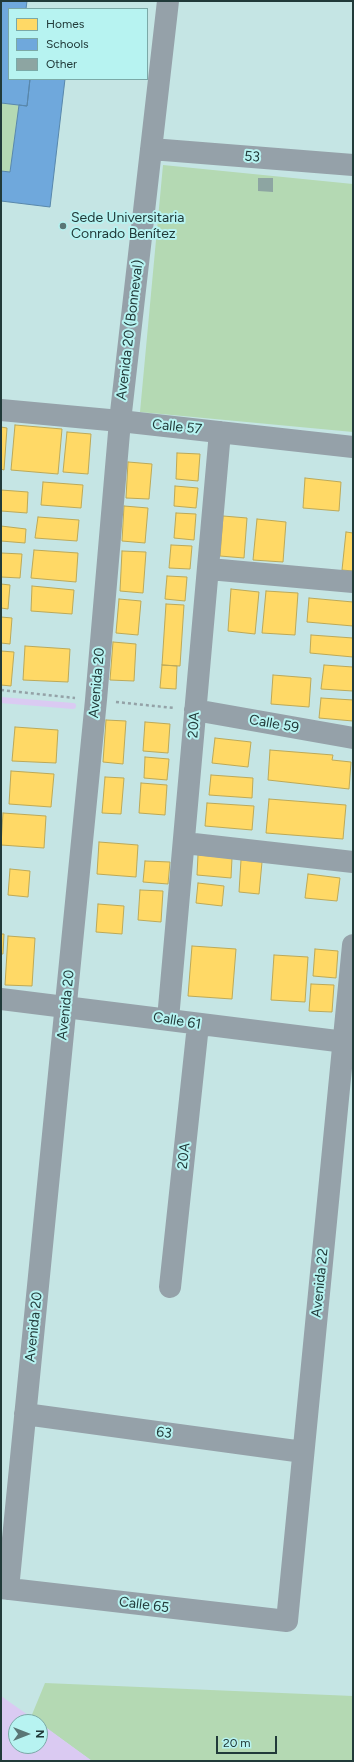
<!DOCTYPE html>
<meta charset="utf-8">
<style>
body{margin:0}
#map{position:relative;width:354px;height:1762px;overflow:hidden;background:#c5e5e4;font-family:Figtree,sans-serif}
canvas{display:block}
.frame{position:absolute;inset:0;border:2px solid #213a39;pointer-events:none}
.legend{position:absolute;left:8px;top:8px;width:140px;height:72px;box-sizing:border-box;background:#b7f3f1;border:1px solid #7ba9a7;margin:0;padding:5px 7px;list-style:none;font-size:12px;color:#213a39}
.legend li{display:flex;align-items:center;gap:8px;height:20px}
.legend b{width:20px;border:1px solid #7ba9a7}
.north{position:absolute;left:8px;top:1714px;width:40px;height:40px;box-sizing:border-box;background:#b7f3f1;border:1px solid #7ba9a7;border-radius:50%;rotate:90deg;font-size:11px;font-weight:700;line-height:16px;text-align:center;color:#213a39}
.north::after{content:'';display:block;margin:auto;width:14px;height:18px;background:#5a7675;clip-path:polygon(50% 0,100% 100%,50% 72%,0 100%)}
.scale{position:absolute;left:216px;top:1736px;width:61px;height:18px;box-sizing:border-box;border:2px solid #213a39;border-top:0;padding-left:5px;font-size:12px;line-height:14px;white-space:nowrap;color:#213a39;-webkit-text-stroke:3px #b7f3f1;paint-order:stroke}
</style>
<div id="map">
<canvas width="354" height="1762"></canvas>
<div class="frame"></div>
<ul class="legend">
<li><b style="height:11px;background:#ffd966"></b>Homes</li>
<li><b style="height:11px;background:#6fa8dc"></b>Schools</li>
<li><b style="height:11px;background:#8da5a2"></b>Other</li>
</ul>
<div class="north">N</div>
<div class="scale">20 m</div>
</div>
<script>
const context = document.querySelector('canvas').getContext('2d');
context.lineJoin = 'round';
function fill(path, color) {
  context.fillStyle = color;
  context.fill(path, 'evenodd');
}
function toPath(rows) {
  const path = new Path2D();
  for (const r of rows) {
    path.moveTo(r[0], r[1]);
    for (let i = 2; i < r.length; i += 2) path.lineTo(r[i], r[i + 1]);
  }
  return path;
}
function stroke(path, color, width, dash) {
  context.strokeStyle = color;
  context.lineWidth = width;
  context.lineCap = dash ? 'butt' : 'round';
  context.setLineDash(dash || []);
  context.stroke(path);
}
function label(font, color, halo, rows, align = 'center') {
  context.font = font + ' Figtree,sans-serif';
  context.lineWidth = 4;
  context.setLineDash([]);
  context.textBaseline = 'middle';
  context.strokeStyle = halo;
  context.fillStyle = color;
  for (const [text, x, y, turn = 0] of rows) {
    context.save();
    context.translate(x, y);
    context.rotate((+turn || 0) * Math.PI / 180);
    context.textAlign = isNaN(turn) ? turn : align;
    if (halo) context.strokeText(text, 0, 0);
    context.fillText(text, 0, 0);
    context.restore();
  }
}
fill(toPath([
 [1,103,19,105,10,172,1,171],
 [163,165,353,184,353,432,140,412],
 [45,1683,353,1696,353,1761,92,1761,31,1717]
]), '#b4d9b3');
fill(toPath([
 [1,1696,38,1722,16,1722,16,1746,40,1746,40,1723,92,1761,1,1761]
]), '#dacaf2');
const homes = toPath([
 [15,425,62,429,58,474,11,470,15,425],
 [1,427,7,428,4,470,1,469,1,427],
 [67,432,91,434,88,474,63,472,67,432],
 [177,453,200,454,198,481,176,479,177,453],
 [128,462,152,464,149,499,126,498,128,462],
 [305,478,341,482,339,511,303,508,305,478],
 [43,482,83,485,81,508,41,505,43,482],
 [175,486,198,488,196,508,174,506,175,486],
 [1,490,28,492,27,513,1,511,1,490],
 [124,506,148,508,145,543,122,541,124,506],
 [176,513,196,514,194,540,174,538,176,513],
 [223,516,247,518,244,558,220,556,223,516],
 [38,517,79,520,77,541,35,538,38,517],
 [257,519,286,522,283,562,253,560,257,519],
 [1,526,26,529,25,543,1,541,1,526],
 [346,532,353,533,353,571,342,570,346,532],
 [171,545,192,546,190,569,169,568,171,545],
 [34,550,78,553,76,582,31,578,34,550],
 [122,551,146,552,143,593,120,591,122,551],
 [1,553,22,554,20,578,1,577,1,553],
 [167,576,187,577,185,601,165,599,167,576],
 [1,584,10,585,8,609,1,608,1,584],
 [32,586,74,590,72,614,31,611,32,586],
 [231,589,259,592,255,634,228,631,231,589],
 [266,591,298,593,295,635,262,633,266,591],
 [309,598,353,602,353,626,307,622,309,598],
 [119,599,141,601,138,635,116,633,119,599],
 [166,604,184,605,180,666,162,665,166,604],
 [1,617,12,618,10,644,1,643,1,617],
 [311,635,353,638,353,657,310,653,311,635],
 [113,642,136,644,134,681,110,680,113,642],
 [25,646,70,649,68,682,23,680,25,646],
 [1,651,14,652,11,686,1,685,1,651],
 [162,665,177,666,176,689,160,688,162,665],
 [324,665,353,667,353,691,321,689,324,665],
 [273,675,311,678,309,707,271,704,273,675],
 [321,698,353,700,353,721,319,718,321,698],
 [106,720,126,721,123,764,103,762,106,720],
 [145,722,170,724,168,753,143,751,145,722],
 [15,727,58,730,56,763,12,761,15,727],
 [215,738,251,742,248,767,212,763,215,738],
 [270,750,333,755,332,760,351,762,349,789,268,780,270,750],
 [145,757,169,759,167,780,144,778,145,757],
 [11,771,54,774,51,807,9,804,11,771],
 [211,775,253,778,252,798,209,795,211,775],
 [105,777,124,778,121,814,102,813,105,777],
 [141,783,167,785,165,815,139,813,141,783],
 [269,799,346,805,343,839,266,833,269,799],
 [207,803,254,806,252,830,205,826,207,803],
 [3,813,46,816,44,848,1,845,3,813],
 [99,842,138,845,136,877,97,874,99,842],
 [198,855,232,858,231,878,197,875,198,855],
 [241,860,262,862,259,894,239,892,241,860],
 [145,861,170,862,168,884,143,882,145,861],
 [10,869,30,871,28,897,8,895,10,869],
 [308,874,340,878,337,901,305,898,308,874],
 [198,883,224,886,222,906,196,903,198,883],
 [140,890,163,891,161,922,138,920,140,890],
 [98,904,124,906,122,934,96,932,98,904],
 [1,934,4,934,3,954,1,954,1,934],
 [8,936,35,938,32,986,5,985,8,936],
 [192,946,236,949,232,999,188,996,192,946],
 [315,949,338,951,336,978,313,976,315,949],
 [274,955,308,957,305,1002,271,1000,274,955],
 [311,984,334,985,332,1012,309,1011,311,984]
]);
fill(homes, '#ffd966');
stroke(homes, '#bca958', 1);
const schools = toPath([
 [1,1,27,1,26,9,9,9,9,79,30,79,27,106,1,103,1,1],
 [30,79,65,79,50,207,1,201,1,171,10,172,19,105,27,106,30,79]
]);
fill(schools, '#6fa8dc');
stroke(schools, '#5887ab', 1);
stroke(toPath([
 [1,700,73,706]
]), '#dacaf2', 6);
fill(toPath([
 [258,178,273,178,273,192,258,191]
]), '#8da5a2');
stroke(toPath([
 [1,690,75,698],
 [116,702,174,708]
]), '#94a2a7', 2.5, [3, 3]);
stroke(toPath([
 [151,149,353,165],
 [1,410,120,421,353,447],
 [209,569,353,582],
 [195,710,353,738],
 [185,843,353,862],
 [1,999,353,1043],
 [168,1019,220,432],
 [170,1287,198,1025],
 [25,1414,303,1452],
 [1,1588,287,1621,353,945],
 [8,1589,96,700,120,421,168,1]
]), '#95a1a9', 22);
for (const [x, y, r, color] of [
 [63,226,4,"#5a7675"]
]) {
  const dot = new Path2D();
  dot.arc(x, y, r, 0, 2 * Math.PI);
  context.fillStyle = color;
  context.fill(dot);
  stroke(dot, '#b7f3f1', 1.5);
}
label('14px', '#213a39', '#b7f3f1', [
 ["53",252,157,4],
 ["Avenida 20 (Bonneval)",130,330,-83],
 ["Calle 57",177,427,6],
 ["Avenida 20",97,683,-85],
 ["Calle 59",274,724,10],
 ["20A",194,725,-86],
 ["Avenida 20",66,1005,-84],
 ["Calle 61",177,1021,9],
 ["20A",184,1156,-84],
 ["Avenida 22",320,1283,-84],
 ["Avenida 20",34,1327,-84],
 ["63",164,1433,8],
 ["Calle 65",144,1605,7]
]);
label('14px', '#213a39', '#b7f3f1', [
 ["Sede Universitaria",71,218],
 ["Conrado Benítez",71,234]
], 'left');
</script>
